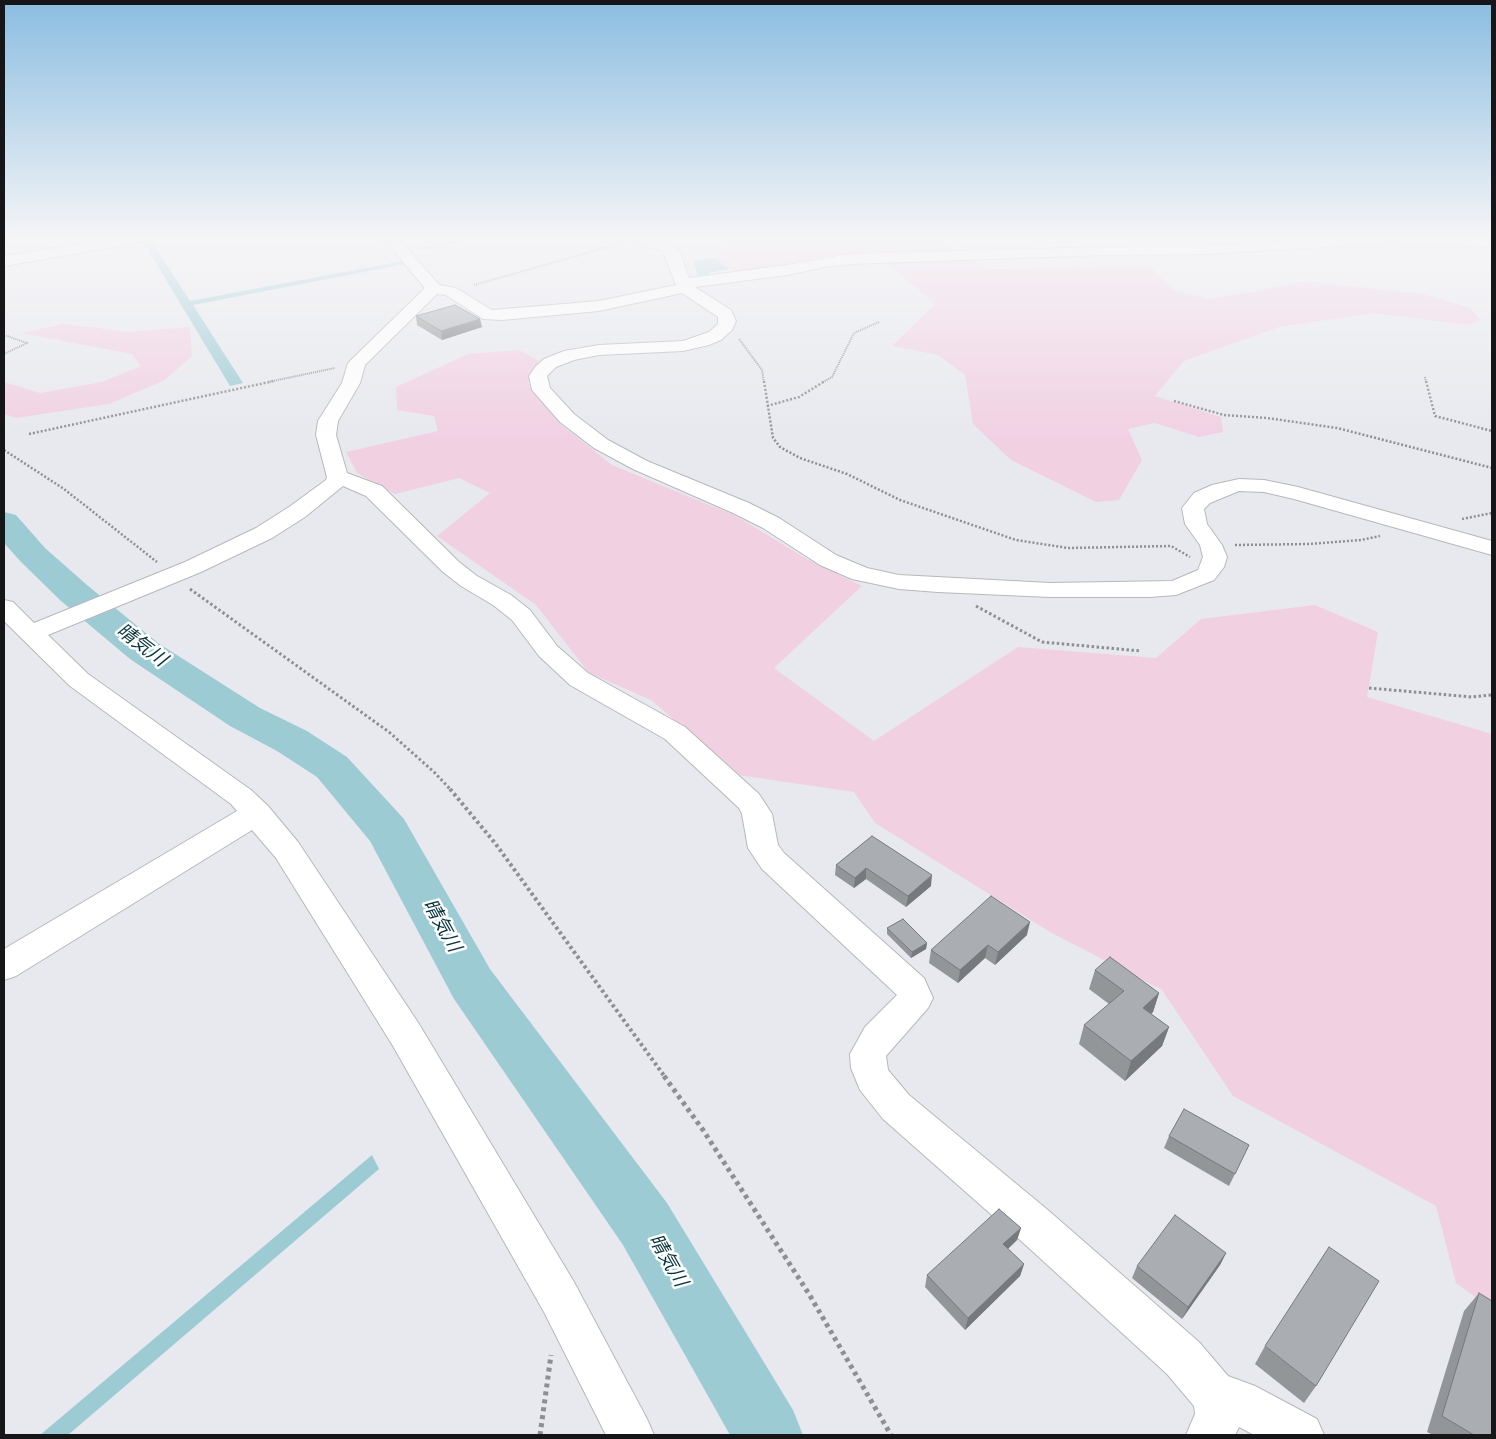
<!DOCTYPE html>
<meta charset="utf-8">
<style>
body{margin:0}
#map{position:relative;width:1496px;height:1439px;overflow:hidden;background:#e8e9ee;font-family:Poppins,sans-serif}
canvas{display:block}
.frame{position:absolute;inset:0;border:5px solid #161618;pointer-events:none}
</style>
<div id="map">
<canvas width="1496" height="1439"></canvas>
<div class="frame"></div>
</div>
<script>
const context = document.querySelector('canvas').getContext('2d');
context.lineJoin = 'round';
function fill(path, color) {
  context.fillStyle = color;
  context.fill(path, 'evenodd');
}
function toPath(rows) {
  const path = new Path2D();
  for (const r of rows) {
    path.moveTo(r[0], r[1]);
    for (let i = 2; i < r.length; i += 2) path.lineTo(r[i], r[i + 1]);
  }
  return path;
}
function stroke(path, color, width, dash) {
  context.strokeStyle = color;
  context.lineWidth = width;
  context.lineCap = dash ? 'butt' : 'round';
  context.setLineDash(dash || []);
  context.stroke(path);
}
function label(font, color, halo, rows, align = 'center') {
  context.font = font + ' Poppins,"Noto Sans JP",sans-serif';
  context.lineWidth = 5;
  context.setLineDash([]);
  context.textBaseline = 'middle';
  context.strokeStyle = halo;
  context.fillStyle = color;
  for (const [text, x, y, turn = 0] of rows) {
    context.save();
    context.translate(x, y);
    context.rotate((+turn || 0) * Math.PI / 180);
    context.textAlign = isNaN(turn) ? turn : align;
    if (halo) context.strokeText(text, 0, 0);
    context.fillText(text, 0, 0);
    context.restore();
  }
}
fill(toPath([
 [718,239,940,239,987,269,1151,267,1174,290,1208,299,1306,282,1419,293,1471,308,1480,320,1468,325,1374,313,1279,327,1184,361,1155,396,1221,417,1223,432,1199,437,1155,423,1128,429,1142,460,1119,500,1096,502,1011,460,973,424,965,375,938,355,892,346,935,304,886,262,869,255,821,257,748,273,729,269,716,258,727,243],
 [64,324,129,332,190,327,192,356,165,380,109,404,16,418,4,414,4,382,40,393,102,382,141,366,132,354,21,333],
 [519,350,539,361,528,383,558,422,612,465,736,516,807,559,862,586,774,668,874,741,1018,647,1156,658,1201,619,1315,605,1378,632,1367,697,1492,734,1492,1309,1456,1283,1436,1206,1233,1096,1162,990,1050,932,875,823,854,792,738,775,651,700,589,673,536,605,437,536,490,493,459,478,395,494,357,473,346,452,438,431,434,416,397,410,396,387,468,354]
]), '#f1d0e2');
fill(toPath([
 [150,239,190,301,403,261,405,264,193,305,243,383,230,386,142,240],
 [716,258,729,269,709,273,710,276,698,277,693,261],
 [372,1155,379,1169,68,1435,40,1435]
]), '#9dcbd4');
fill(toPath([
 [4,512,16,515,45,548,87,585,158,643,260,708,307,731,347,757,404,819,490,969,667,1203,793,1410,803,1435,730,1435,623,1245,454,999,370,841,317,777,277,751,230,726,130,659,61,601,21,562,4,543,4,512]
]), '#9dcbd4');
const street = toPath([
 [111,239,144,239,142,242,137,243,4,266,4,256,111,239],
 [384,239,399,239,439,285,456,288,492,310,599,301,676,285,663,251,633,242,631,239,655,239,673,245,680,253,689,278,787,265,849,254,1104,247,1207,246,1317,239,1492,239,1492,247,1388,243,1207,254,1104,255,849,264,825,267,787,275,695,287,731,310,736,321,732,330,721,340,709,345,683,351,599,355,574,360,556,367,547,376,550,388,574,414,608,440,647,461,749,503,779,518,836,555,867,568,899,575,1050,583,1172,581,1198,570,1203,557,1200,545,1185,524,1182,508,1194,493,1212,485,1239,479,1264,480,1298,487,1492,541,1492,555,1294,499,1264,492,1239,491,1210,503,1204,509,1207,524,1222,545,1227,557,1224,567,1214,580,1176,595,1150,597,1050,597,938,592,899,589,852,579,820,565,763,528,733,513,633,469,594,448,560,422,532,390,529,376,536,366,544,359,564,351,599,345,683,341,709,332,718,324,718,317,682,293,599,311,502,320,483,319,446,295,437,294,365,365,360,383,338,421,336,435,347,473,382,486,459,562,477,576,511,595,530,610,557,646,588,673,685,727,759,794,772,814,778,845,784,853,924,978,933,998,928,1008,886,1056,888,1070,909,1095,1049,1211,1199,1342,1228,1376,1255,1386,1317,1419,1324,1435,1254,1435,1239,1427,1235,1435,1186,1435,1195,1414,1194,1406,1167,1374,1019,1239,883,1119,860,1090,851,1068,850,1054,865,1027,897,995,762,869,748,848,742,814,739,808,665,739,570,685,539,656,512,620,493,605,461,586,443,572,366,496,343,486,305,517,272,538,201,572,48,635,88,674,251,790,268,806,298,842,419,1024,574,1282,647,1419,654,1435,606,1435,544,1312,393,1046,276,858,252,830,16,976,4,980,4,949,237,811,231,804,70,686,4,621,4,600,13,602,34,623,185,562,256,528,289,507,326,480,327,477,316,435,318,421,342,383,348,363,425,288,384,239]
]);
stroke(street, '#b7b8bd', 2);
stroke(toPath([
 [423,249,463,239],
 [474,285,622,243],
 [4,335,27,343,4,354],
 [739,339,762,370,764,382],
 [1425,377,1426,382],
 [268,382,335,368],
 [823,382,832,377,854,333,879,322]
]), '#8e8f93', 2, [1, 1]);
stroke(toPath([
 [764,381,773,438,780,447,800,458,847,474,900,500,1016,540,1068,548,1171,546,1190,557],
 [1426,381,1435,416,1492,431],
 [1174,401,1224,415,1267,418,1337,428,1492,468],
 [767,406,799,397,825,381],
 [29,434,274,381],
 [4,450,64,489,157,562],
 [1462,519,1492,513],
 [1235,545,1309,544,1361,540,1380,536]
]), '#8e8f93', 2.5, [2, 2]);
stroke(toPath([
 [190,589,389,732,434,772,451,790],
 [976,606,1042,642,1141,651],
 [1369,688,1472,697,1492,695]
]), '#8e8f93', 3, [2.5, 2.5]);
stroke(toPath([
 [450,789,495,843,665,1077]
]), '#8e8f93', 4, [3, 3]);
stroke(toPath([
 [664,1076,703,1130,809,1294,891,1435],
 [540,1435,551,1355]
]), '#8e8f93', 5, [4, 4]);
fill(street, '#fff');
fill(toPath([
 [416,316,482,327,442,340,417,325],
 [872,836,931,886,906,907,866,879,854,888,835,875,836,865],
 [887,928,927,943,926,949,911,958,887,934],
 [1027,935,995,965,985,958,958,983,929,963,931,950],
 [1095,970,1159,993,1153,1012,1151,1014,1169,1027,1162,1046,1125,1081,1079,1044,1084,1025,1109,1004,1089,989],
 [1169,1136,1249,1145,1229,1186,1164,1148],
 [1021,1228,1017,1240,1008,1249,1024,1264,1020,1276,965,1330,925,1287,927,1275],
 [1226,1253,1220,1265,1182,1319,1132,1278,1137,1266],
 [1479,1293,1492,1435,1433,1435,1427,1432,1464,1311],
 [1265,1346,1316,1386,1304,1403,1255,1364]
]), '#929699');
fill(toPath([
 [480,319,482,327,442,340,441,331],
 [866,868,866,879,854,888,855,878],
 [932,875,931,886,906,907,908,896],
 [1030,922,1027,935,995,965,998,952],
 [927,943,926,949,911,958,912,952],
 [988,945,985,958,958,983,960,970],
 [1159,993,1153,1012,1137,1027,1143,1008],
 [1169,1027,1162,1046,1125,1081,1131,1061],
 [1021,1228,1017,1240,1000,1256,1003,1244],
 [1226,1253,1220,1265,1182,1319,1188,1307],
 [1024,1264,1020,1276,965,1330,968,1318]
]), '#777a7d');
const building = toPath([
 [455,305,480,319,441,331,416,316,455,305],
 [872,836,932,875,908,896,866,868,855,878,836,865,872,836],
 [991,896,1030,922,998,952,988,945,960,970,931,950,991,896],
 [903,919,927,943,912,952,887,928,903,919],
 [1110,957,1159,993,1143,1008,1169,1027,1131,1061,1084,1025,1124,991,1095,970,1110,957],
 [1184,1109,1249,1145,1235,1174,1169,1136,1184,1109],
 [999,1209,1021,1228,1003,1244,1024,1264,968,1318,927,1275,999,1209],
 [1175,1215,1226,1253,1188,1307,1137,1266,1175,1215],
 [1329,1247,1379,1281,1316,1386,1265,1346,1329,1247],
 [1479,1293,1492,1301,1492,1435,1474,1435,1442,1416,1479,1293]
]);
fill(building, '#aaaeb2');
stroke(building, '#777a7d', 1);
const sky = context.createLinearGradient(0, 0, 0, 440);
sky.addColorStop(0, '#8abde0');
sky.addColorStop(0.54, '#f5f5f7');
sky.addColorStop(1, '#f5f5f700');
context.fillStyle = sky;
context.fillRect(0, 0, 1496, 440);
label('italic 19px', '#08353d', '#fff', [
 ["晴気川",141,646,37],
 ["晴気川",441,926,61],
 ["晴気川",667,1261,60]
]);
</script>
